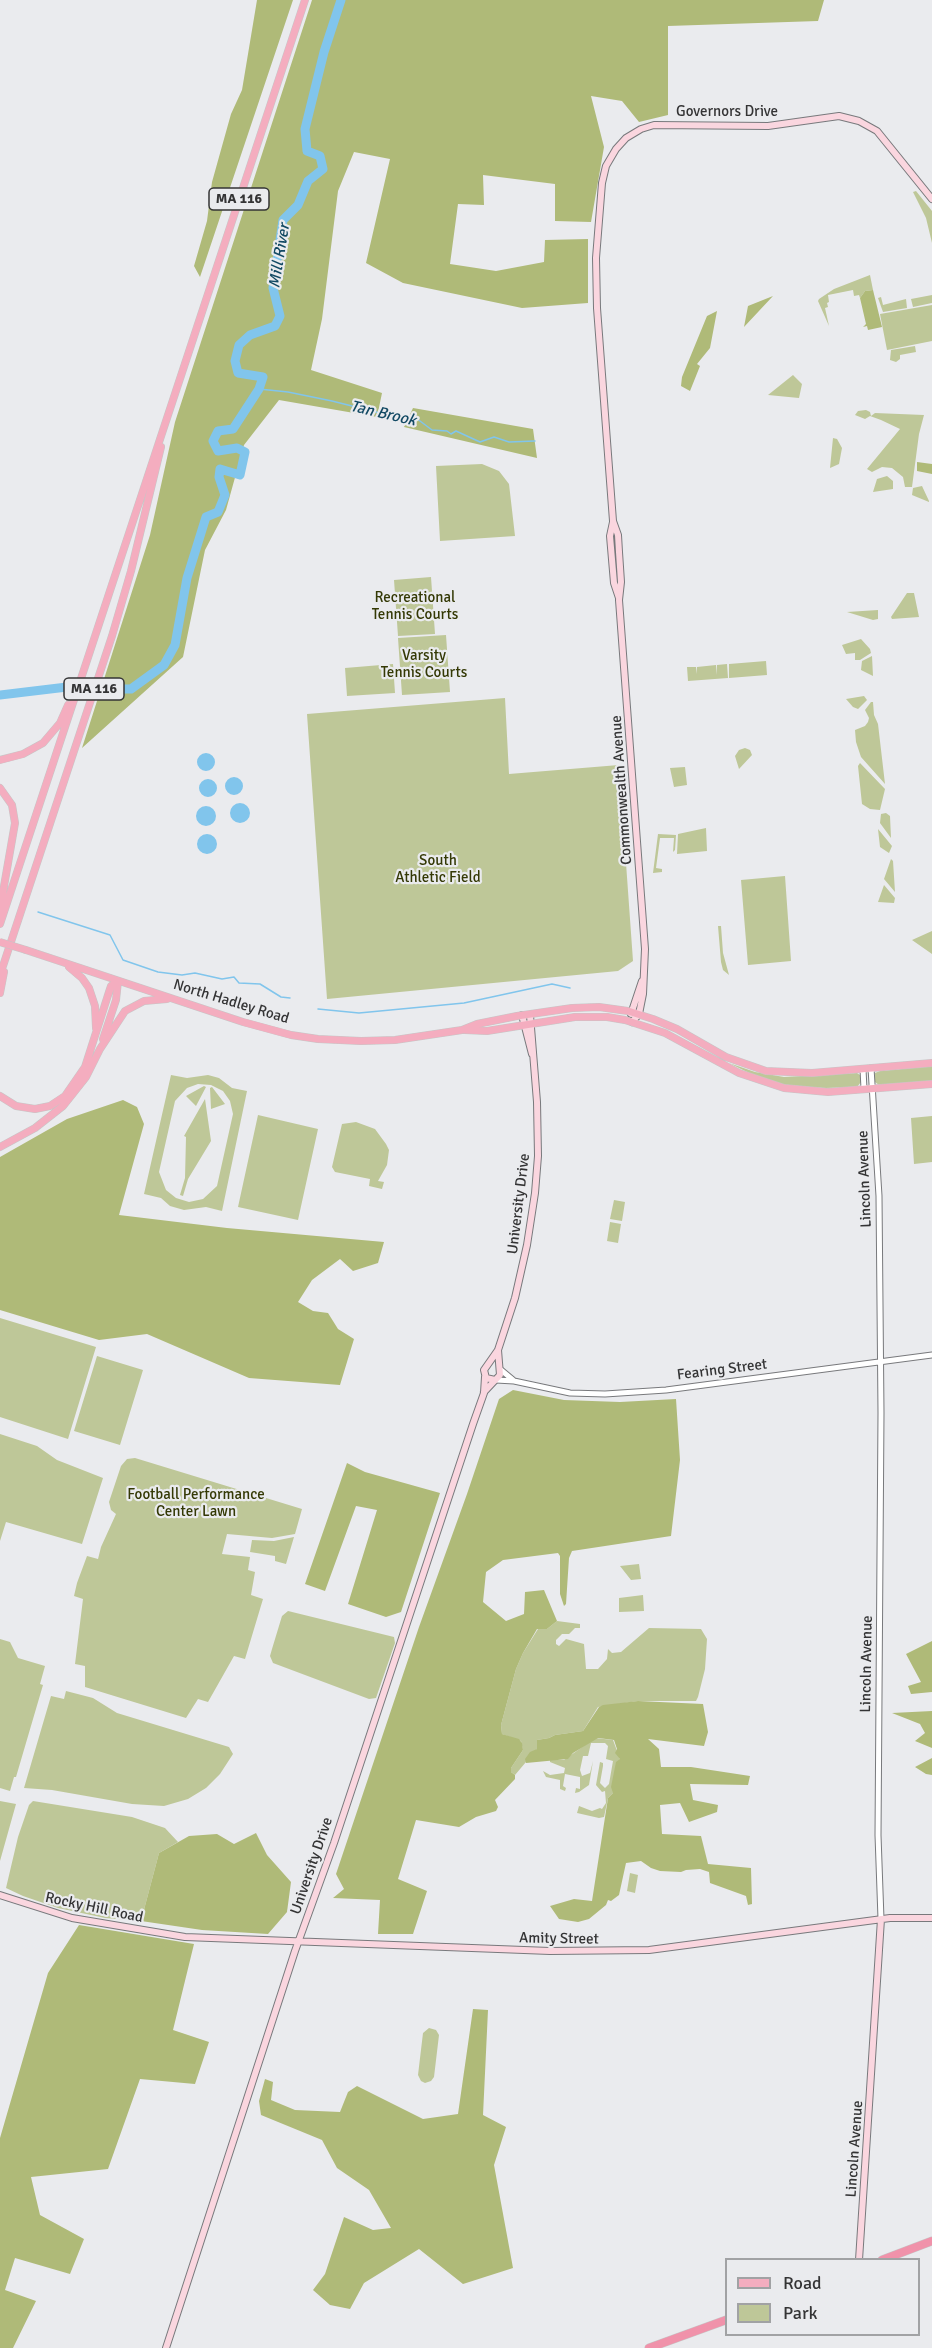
<!DOCTYPE html>
<style>
body{margin:0}
#map{position:relative;width:932px;height:2348px;overflow:hidden;background:#eaebee;font-family:Signika,sans-serif}
canvas{display:block}
.legend{position:absolute;left:725px;top:2258px;width:195px;height:78px;box-sizing:border-box;background:#eaebee;border:2px solid #a1a2a4;margin:0;padding:8px 10px;list-style:none;font-size:18px;color:#343435}
.legend li{display:flex;align-items:center;gap:12px;height:30px}
.legend b{width:30px;border:2px solid #a1a2a4}
</style>
<div id="map">
<canvas width="932" height="2348"></canvas>
<ul class="legend">
<li><b style="height:8px;background:#f4adbf"></b>Road</li>
<li><b style="height:16px;background:#bec798"></b>Park</li>
</ul>
</div>
<script>
const context = document.querySelector('canvas').getContext('2d');
context.lineJoin = 'round';
function fill(path, color) {
  context.fillStyle = color;
  context.fill(path, 'evenodd');
}
function toPath(rows) {
  const path = new Path2D();
  for (const r of rows) {
    if (r.length === 3) {
      path.moveTo(r[0] + r[2], r[1]);
      path.arc(r[0], r[1], r[2], 0, 2 * Math.PI);
      continue;
    }
    path.moveTo(r[0], r[1]);
    for (let i = 2; i < r.length; i += 2) path.lineTo(r[i], r[i + 1]);
  }
  return path;
}
function stroke(path, color, width, dash) {
  context.strokeStyle = color;
  context.lineWidth = width;
  context.lineCap = dash ? 'butt' : 'round';
  context.setLineDash(dash || []);
  context.stroke(path);
}
function label(font, color, halo, rows, align = 'center') {
  context.font = font + ' Signika,sans-serif';
  context.lineWidth = 4.5;
  context.setLineDash([]);
  context.textBaseline = 'middle';
  context.strokeStyle = halo;
  context.fillStyle = color;
  for (const [text, x, y, turn = 0] of rows) {
    context.save();
    context.translate(x, y);
    context.rotate((+turn || 0) * Math.PI / 180);
    context.textAlign = isNaN(turn) ? turn : align;
    if (halo) context.strokeText(text, 0, 0);
    context.fillText(text, 0, 0);
    context.restore();
  }
}
fill(toPath([
 [916,191,932,211,932,243,926,218,913,192],
 [870,275,873,290,865,291,860,298,859,295,854,296,853,290,828,295,829,302,827,303,828,307,825,308,829,326,818,301,819,299,834,289],
 [932,295,932,303,913,307,911,299],
 [881,297,883,305,906,299,907,308,883,312,878,298],
 [932,305,932,341,887,350,880,314],
 [915,346,916,352,900,355,900,359,896,362,890,360,891,350],
 [793,375,802,384,799,398,768,395],
 [866,410,870,412,871,416,875,413,924,415,919,434,912,487,905,487,903,477,892,468,882,467,872,472,867,469,900,429,881,420,870,416,865,419,855,415,858,411],
 [833,438,837,439,842,448,839,464,830,468],
 [482,464,499,471,509,484,515,536,440,541,436,466],
 [887,476,893,481,893,489,873,492,877,479],
 [922,486,929,501,929,502,912,495,913,488],
 [431,577,435,634,398,636,394,580],
 [907,593,914,593,919,617,892,619,891,617],
 [878,610,878,619,873,620,847,612],
 [446,635,450,692,402,695,398,638],
 [861,639,870,649,871,653,860,660,855,660,855,653,846,654,842,645],
 [872,656,873,676,861,670,862,661],
 [766,661,767,675,729,678,729,664],
 [393,664,395,693,347,696,345,668],
 [727,664,728,678,688,681,687,667,696,667,697,674,697,667,716,665,717,675,717,665],
 [864,696,867,700,858,709,853,707,846,699],
 [505,698,509,774,619,765,633,961,618,971,327,999,307,714],
 [871,702,873,702,874,715,878,724,885,784,861,757,856,742,855,730,865,726,868,722,869,718,865,710],
 [745,748,750,750,752,755,739,769,735,756,739,750],
 [860,763,885,789,880,810,870,809,862,804,858,766],
 [685,767,687,785,674,787,670,768],
 [886,813,890,816,891,838,880,823,881,814],
 [706,828,707,851,677,854,678,834],
 [878,829,892,846,889,853,880,847],
 [658,834,676,835,675,850,673,852,674,838,660,838,656,868,662,869,662,872,653,873],
 [891,859,893,861,895,892,884,879],
 [785,876,791,961,748,965,741,880],
 [884,885,895,898,894,903,878,902],
 [718,926,721,926,723,953,729,975,723,970,721,962],
 [932,931,932,954,912,940],
 [729,1063,755,1072,784,1077,857,1073,860,1075,861,1082,857,1087,826,1088,795,1087,761,1079],
 [932,1066,932,1081,879,1085,875,1082,875,1073,880,1071],
 [171,1075,187,1078,208,1075,219,1078,232,1088,247,1091,222,1211,206,1207,184,1210,170,1206,161,1198,144,1194],
 [198,1084,211,1085,223,1091,230,1101,233,1114,217,1186,203,1199,189,1202,176,1198,166,1190,159,1172,175,1101,187,1088],
 [204,1086,206,1087,196,1106,186,1096],
 [212,1087,225,1104,211,1109,210,1088],
 [205,1099,211,1141,188,1179,183,1196,180,1195,185,1178,186,1137,184,1136],
 [258,1115,318,1129,298,1220,238,1207],
 [932,1116,932,1162,914,1164,911,1118],
 [356,1122,375,1129,386,1144,389,1150,387,1165,378,1181,384,1182,382,1189,369,1186,370,1179,335,1172,332,1167,342,1124],
 [614,1200,625,1202,622,1221,610,1219],
 [610,1222,621,1224,618,1243,607,1241],
 [0,1318,96,1347,68,1439,0,1417],
 [97,1356,143,1370,120,1445,74,1431],
 [0,1434,37,1446,57,1460,103,1478,82,1544,6,1522,0,1541],
 [135,1458,302,1509,295,1534,272,1538,227,1534,222,1554,250,1557,248,1570,255,1572,251,1595,263,1599,245,1659,234,1656,208,1702,198,1699,186,1718,85,1687,85,1666,75,1664,83,1599,74,1596,77,1583,87,1556,98,1559,101,1547,116,1514,111,1510,109,1502,121,1466,127,1459],
 [294,1537,286,1564,275,1561,275,1556,250,1552,252,1540,274,1541],
 [639,1564,641,1579,631,1580,620,1566],
 [643,1595,644,1611,619,1612,619,1598],
 [288,1611,394,1637,395,1643,376,1698,369,1699,273,1663,270,1656,272,1649,282,1616],
 [557,1621,580,1624,580,1628,575,1628,569,1634,562,1634,556,1640,556,1644,559,1646,566,1639,584,1644,586,1669,598,1669,607,1659,608,1649,612,1653,621,1652,649,1628,701,1629,707,1639,705,1669,698,1697,696,1701,638,1701,598,1707,583,1731,555,1735,549,1738,537,1740,537,1749,515,1775,511,1772,511,1768,523,1750,521,1741,502,1734,501,1725,516,1669,523,1653,538,1629,547,1629],
 [0,1639,10,1642,18,1658,45,1666,40,1684,43,1685,16,1777,14,1777,10,1791,0,1788],
 [66,1691,93,1698,117,1713,229,1747,233,1754,220,1774,206,1788,188,1799,164,1806,132,1804,52,1790,24,1788,51,1696,64,1699],
 [595,1738,613,1740,620,1759,613,1793,608,1798,604,1817,599,1818,577,1813,579,1806,592,1811,600,1808,602,1809,606,1803,605,1791,602,1792,596,1785,600,1762,603,1763,603,1766,600,1783,605,1788,609,1784,613,1761,606,1759,608,1746,605,1743,591,1743,588,1756,583,1756,580,1770,582,1776,590,1773,593,1761,589,1785,579,1792,575,1793,576,1788,580,1789,580,1777,565,1774,563,1786,566,1788,565,1791,560,1789,560,1780,546,1777,543,1771,550,1775,564,1773,565,1768,550,1762,550,1760,564,1760],
 [0,1801,16,1804,0,1861],
 [33,1801,132,1817,165,1828,178,1842,159,1853,141,1921,105,1918,58,1908,23,1896,6,1888,18,1837,29,1805],
 [630,1873,638,1875,635,1893,627,1891],
 [429,2028,436,2030,439,2035,434,2077,431,2081,425,2083,421,2081,418,2075,423,2033]
]), '#bec798');
fill(toPath([
 [257,0,293,0,200,277,194,266,207,221,212,182,231,114,242,90],
 [312,0,824,0,818,21,668,26,668,115,639,122,622,101,591,96,604,147,591,222,555,221,555,184,483,175,484,205,458,204,450,264,496,271,544,262,545,240,588,239,588,303,522,308,403,283,366,263,390,159,354,152,338,191,322,319,311,370,382,393,377,417,279,400,244,445,226,510,205,550,183,657,82,748,150,535,175,422],
 [873,290,882,327,868,330,867,326,863,327,866,324,860,298,865,291],
 [773,296,744,327,748,306],
 [717,311,710,348,697,364,700,366,690,391,681,386,682,377,707,316],
 [413,408,533,429,537,458,404,427],
 [917,462,932,464,932,474,917,471],
 [123,1100,137,1107,144,1124,119,1215,227,1228,384,1242,378,1263,353,1271,340,1259,312,1280,298,1302,313,1311,328,1313,338,1329,354,1339,340,1385,249,1378,147,1334,99,1340,0,1310,0,1157,67,1119],
 [513,1390,564,1400,620,1402,676,1399,680,1460,671,1536,572,1551,569,1558,566,1604,564,1606,560,1594,560,1556,558,1553,503,1560,486,1572,483,1602,506,1621,524,1614,525,1592,544,1590,557,1621,547,1629,537,1629,523,1653,516,1669,501,1725,502,1734,519,1739,522,1743,523,1750,511,1768,511,1772,515,1775,515,1779,495,1800,498,1807,496,1811,476,1817,459,1827,416,1820,398,1879,427,1891,413,1934,378,1934,380,1900,333,1898,344,1889,336,1874,419,1627,467,1494,499,1399],
 [347,1463,365,1472,440,1493,401,1612,386,1617,348,1604,377,1510,356,1506,325,1591,305,1584],
 [932,1641,932,1692,911,1694,908,1686,921,1682,906,1654],
 [638,1701,703,1704,708,1732,704,1746,648,1739,659,1749,661,1767,691,1767,750,1776,748,1785,690,1784,693,1800,718,1805,717,1812,689,1822,680,1803,660,1805,662,1834,701,1836,708,1864,751,1868,752,1904,748,1905,746,1896,710,1883,709,1872,700,1869,686,1870,681,1872,660,1871,651,1868,641,1861,626,1863,619,1895,611,1901,608,1900,606,1905,589,1919,578,1922,559,1919,550,1906,574,1899,592,1901,608,1798,613,1793,611,1787,616,1762,620,1759,615,1753,617,1749,614,1740,598,1738,573,1753,568,1759,526,1763,525,1759,530,1752,537,1749,537,1740,549,1738,555,1735,583,1731,599,1707,603,1705],
 [932,1711,932,1748,915,1741,925,1733,920,1724,892,1713],
 [932,1758,932,1775,926,1774,915,1767],
 [256,1833,267,1855,291,1882,287,1912,268,1934,202,1930,141,1921,159,1853,189,1836,217,1834,234,1844],
 [79,1925,194,1944,173,2030,209,2042,195,2084,140,2079,108,2169,31,2177,40,2215,84,2239,70,2274,15,2258,5,2290,36,2301,13,2348,0,2348,0,2138,48,1973],
 [473,2009,488,2010,483,2115,506,2127,494,2165,513,2268,463,2284,419,2249,364,2283,350,2309,330,2305,313,2290,325,2274,344,2217,373,2230,391,2228,369,2190,337,2168,322,2140,261,2115,259,2101,265,2079,273,2082,271,2100,295,2110,340,2112,348,2092,357,2086,423,2119,458,2114]
]), '#afba78');
fill(toPath([
 [206,762,9],
 [234,786,9],
 [208,788,9],
 [240,813,10],
 [206,816,10],
 [207,844,10]
]), '#81c5ec');
stroke(toPath([
 [259,389,288,392,332,401,392,416,416,418,432,430,447,431,451,434,456,431,480,442,494,437,509,442,535,441],
 [38,912,110,935,123,960,158,972,182,975,195,973,222,979,234,977,239,983,260,984,281,997,290,998],
 [318,1009,359,1013,464,1003,552,984,570,988]
]), '#81c5ec', 1.5);
stroke(toPath([
 [114,689,131,689,164,665,175,645,187,578,206,517,218,512,225,495,219,477,220,469,240,475,245,452,237,448,218,451,213,441,218,431,233,429,259,389,263,377,238,373,235,361,239,345,250,335,275,326,280,316,273,288,283,220,298,205,308,181,323,169,320,156,307,151,305,129,324,52,341,0],
 [0,695,67,687]
]), '#81c5ec', 9);
const tertiary = toPath([
 [871,1068,879,1196,881,1413,878,1835,881,1919],
 [863,1069,864,1089],
 [501,1370,513,1380],
 [496,1380,514,1381,570,1393,605,1394,666,1390,932,1355]
]);
const secondary = toPath([
 [613,522,610,536,614,583,619,598],
 [631,1014,642,981],
 [522,1015,532,1054],
 [632,1022,639,1014,643,994,645,949,619,600,621,582,619,552,618,535,613,521,597,308,596,258,602,183,606,166,616,149,626,138,641,129,654,125,768,126,839,116,859,121,877,131,932,199],
 [495,1380,486,1378,484,1370,498,1350,515,1298,527,1245,535,1193,538,1156,537,1102,530,1015],
 [484,1392,500,1375,498,1350],
 [0,1895,72,1918,185,1937,550,1951,649,1950,890,1918,932,1918],
 [859,2260,881,1919],
 [166,2348,295,1951,334,1843,473,1424,484,1393,485,1377]
]);
const primary = toPath([
 [0,760,23,754,43,743,60,723,68,705],
 [0,788,12,805,15,823,0,909],
 [0,924,305,0],
 [26,950,243,1022,291,1035,318,1039,361,1041,395,1040,462,1030,477,1024,517,1016,572,1008,599,1007,628,1011,653,1019,677,1029,726,1057,766,1071,812,1073,932,1063],
 [69,967,82,978,89,988,95,1006,96,1028],
 [0,975,112,636,131,571,161,447],
 [0,993,4,972],
 [465,1030,487,1031,575,1017,607,1017,625,1020,665,1033,739,1073,784,1088,828,1092,932,1084],
 [103,1039,116,1000,118,981],
 [0,1096,16,1106,35,1109,50,1106,65,1096,85,1067,109,992,111,986,118,981],
 [0,1147,35,1128,63,1106,86,1077,100,1049,125,1011,144,1001,167,999]
]);
const trunk = toPath([
 [882,2260,932,2241],
 [649,2348,726,2320]
]);
stroke(tertiary, '#78797c', 7);
stroke(secondary, '#78797c', 8);
stroke(primary, '#c6c6c6', 8);
stroke(trunk, '#c6c6c6', 9);
stroke(tertiary, '#fff', 5);
stroke(secondary, '#fad6df', 6);
stroke(primary, '#f4adbf', 7);
stroke(trunk, '#f092aa', 8);
const primaryBridge = toPath([
 [0,942,26,950]
]);
stroke(primaryBridge, '#c6c6c6', 8, []);
stroke(primaryBridge, '#f4adbf', 7);
for (const [x, y, w] of [
 [239,199,60],
 [94,689,60]
]) {
  const box = new Path2D();
  box.roundRect(x - w / 2, y - 11, w, 22, 4.5);
  context.fillStyle = '#eaebee';
  context.fill(box);
  stroke(box, '#343435', 1.5);
}
label('bold 14px', '#343435', null, [
 ["MA 116",239,199],
 ["MA 116",94,689]
]);
label('15px', '#343435', '#eaebee', [
 ["Governors Drive",727,112],
 ["Commonwealth Avenue",622,790,-94],
 ["North Hadley Road",231,1002,17],
 ["Lincoln Avenue",865,1179,-92],
 ["University Drive",519,1204,-83],
 ["Fearing Street",722,1370,-7],
 ["Lincoln Avenue",867,1664,-89],
 ["University Drive",312,1866,-71],
 ["Rocky Hill Road",94,1908,12],
 ["Amity Street",559,1939,1],
 ["Lincoln Avenue",855,2149,-86]
]);
label('15px', '#343905', '#eaebee', [
 ["Recreational",415,598],
 ["Tennis Courts",415,615],
 ["Varsity",424,656],
 ["Tennis Courts",424,673],
 ["South",438,861],
 ["Athletic Field",438,878],
 ["Football Performance",196,1495],
 ["Center Lawn",196,1512]
]);
label('italic 16px', '#124963', '#eaebee', [
 ["Mill River",280,256,-81],
 ["Tan Brook",383,414,13]
]);
</script>
